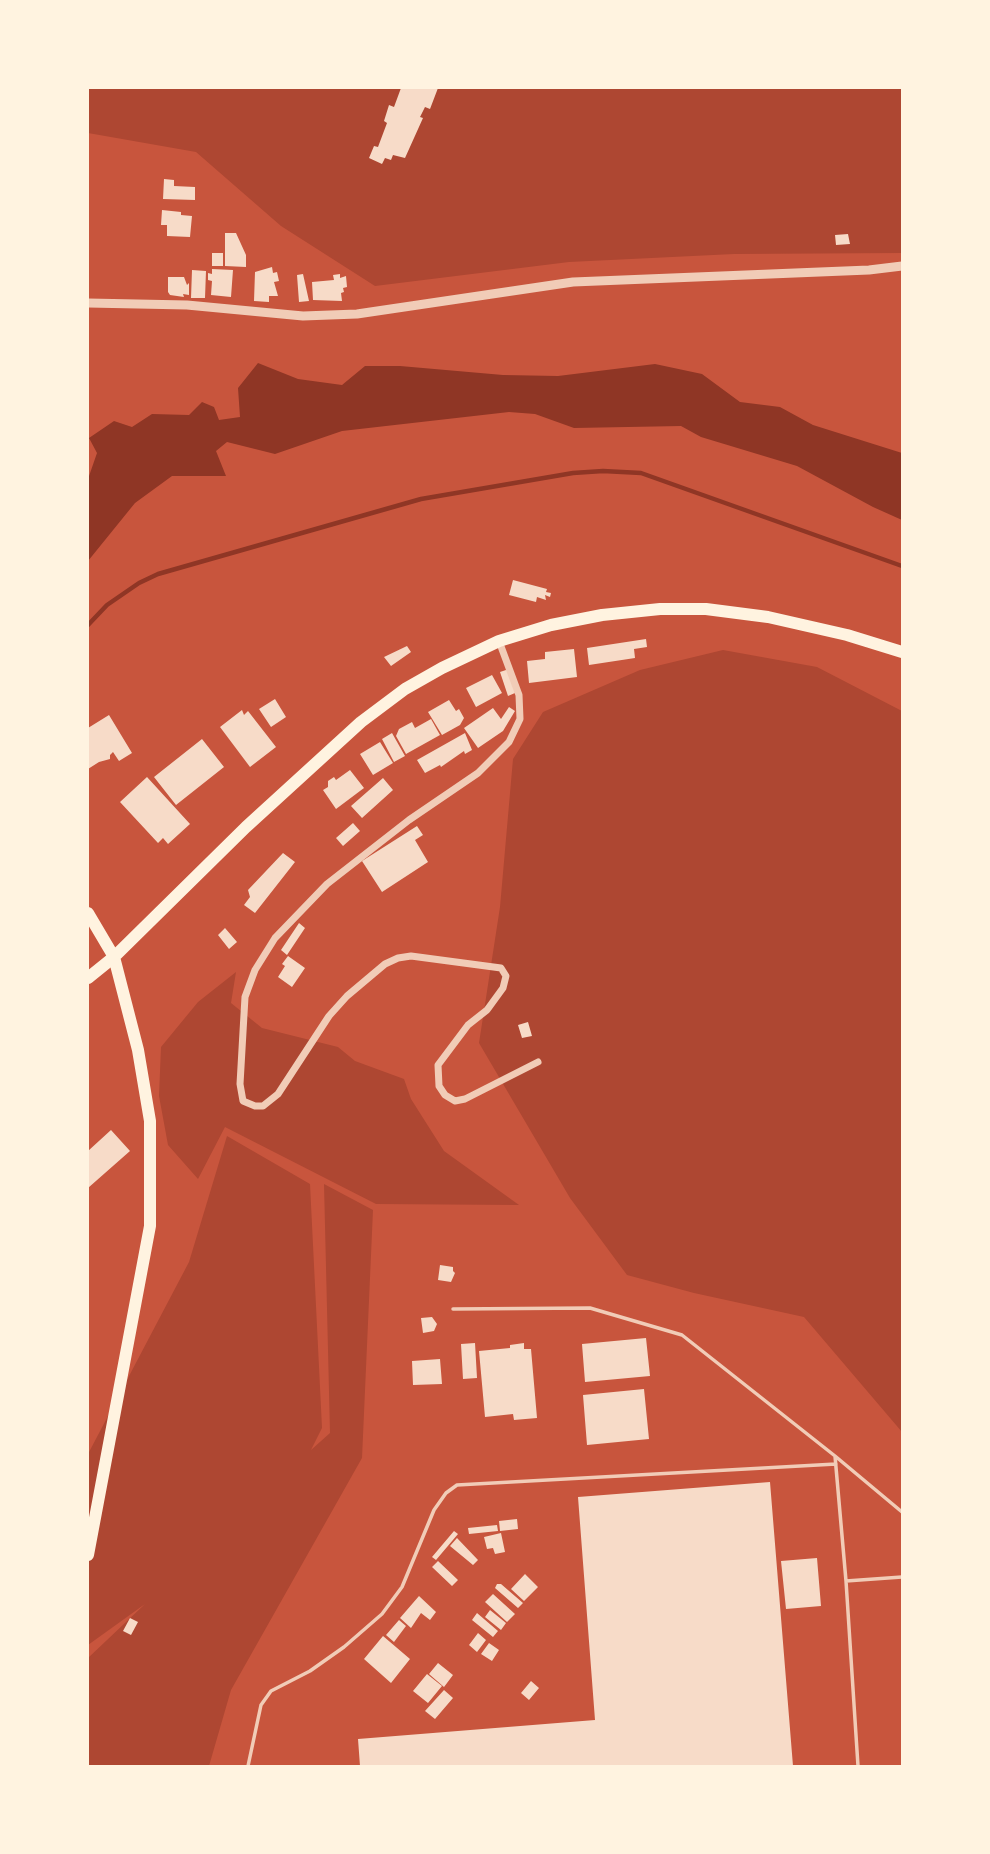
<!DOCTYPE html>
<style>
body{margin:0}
#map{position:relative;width:990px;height:1854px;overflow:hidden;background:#c8553d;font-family:"Asap Condensed",sans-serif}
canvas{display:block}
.frame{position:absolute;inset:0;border:89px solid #fff3e0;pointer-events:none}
</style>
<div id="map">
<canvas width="990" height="1854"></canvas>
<div class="frame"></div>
</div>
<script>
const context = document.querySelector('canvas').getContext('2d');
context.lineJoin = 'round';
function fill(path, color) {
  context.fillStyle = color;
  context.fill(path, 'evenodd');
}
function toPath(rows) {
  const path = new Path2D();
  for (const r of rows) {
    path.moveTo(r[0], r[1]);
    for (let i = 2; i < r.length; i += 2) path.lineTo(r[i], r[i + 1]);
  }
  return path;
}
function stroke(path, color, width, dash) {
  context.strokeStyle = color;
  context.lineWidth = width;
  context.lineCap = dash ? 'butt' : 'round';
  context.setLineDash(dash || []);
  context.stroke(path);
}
fill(toPath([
 [88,88,902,88,902,253,734,254,569,262,375,286,281,226,196,152,88,133],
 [723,650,817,667,902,711,902,1432,804,1317,694,1293,627,1275,570,1198,479,1043,500,907,513,759,543,712,640,670],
 [236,972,231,1003,262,1028,338,1047,355,1061,404,1079,411,1099,444,1151,519,1205,376,1204,225,1127,198,1179,168,1145,159,1096,161,1047,198,1002],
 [227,1136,310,1184,322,1428,311,1450,330,1433,324,1184,373,1210,362,1458,231,1690,209,1766,88,1766,88,1658,145,1604,88,1645,88,1454,189,1262]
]), '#ae4732');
fill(toPath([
 [258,363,298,379,342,385,365,366,400,366,503,375,558,376,655,364,702,374,740,402,780,407,813,425,902,453,902,520,873,507,797,466,701,437,681,426,574,428,535,414,509,412,342,431,275,454,227,442,216,451,226,476,172,476,135,503,88,561,88,479,97,453,89,438,114,421,132,427,152,414,189,415,202,402,214,407,219,420,240,417,238,388]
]), '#8f3625');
stroke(toPath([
 [88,625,107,605,139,583,158,574,421,499,573,473,603,471,641,473,902,566]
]), '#8f3625', 4.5);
fill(toPath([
 [401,88,438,88,430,109,425,107,420,117,423,118,405,158,393,155,391,160,385,158,382,164,369,158,374,146,378,147,387,123,384,121,389,105,394,107],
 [164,179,174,180,174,186,195,187,195,200,163,199],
 [162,210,181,212,181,215,192,216,190,237,167,236,167,225,161,225],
 [225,233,236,233,246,255,246,267,225,266],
 [848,234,850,244,836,245,835,235],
 [212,253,223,253,223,266,212,266],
 [272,267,273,273,277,272,279,281,274,282,278,296,269,296,269,302,254,301,255,272],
 [212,269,233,270,231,297,211,295,212,281,208,280,208,273,212,274],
 [192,270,206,271,205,298,191,298],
 [303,274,309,301,299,302,297,275],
 [340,274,340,278,346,276,347,287,343,288,344,292,341,293,342,301,313,300,312,282,334,280,333,275],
 [168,277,184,277,187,285,189,283,189,295,183,294,184,297,170,295,168,292],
 [513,580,547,589,546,592,551,593,550,597,545,595,546,600,537,597,536,602,509,595],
 [646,639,647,647,634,649,635,658,589,665,587,648],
 [407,646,411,652,391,666,384,657],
 [574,649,577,677,529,683,527,661,545,659,545,652],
 [512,668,515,693,508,696,500,672],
 [492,675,502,693,476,707,466,688],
 [275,699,286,717,271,727,259,709],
 [449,700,456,711,459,709,464,718,460,725,442,735,428,712],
 [509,707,515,711,503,731,478,748,464,728,493,708,501,719],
 [242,710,244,715,248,711,276,747,250,767,220,727],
 [109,715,132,753,119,761,113,752,110,755,110,759,99,762,88,769,88,728],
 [431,719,440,735,406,754,396,736,399,729,412,722,415,728],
 [392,733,405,756,394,762,382,739],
 [465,733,472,750,465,754,464,751,441,767,440,765,425,773,417,760],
 [202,739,224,767,176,805,154,777],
 [380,742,393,763,373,775,360,754],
 [350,770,364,788,336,809,323,790,328,787,328,781,334,777,336,780],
 [147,777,190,824,168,844,163,838,158,843,120,802],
 [383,778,393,790,362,818,351,806],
 [353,823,360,831,343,846,336,838],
 [417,826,423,835,415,840,428,862,382,892,362,861],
 [283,853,295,862,255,913,244,905,250,897,248,890],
 [299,923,305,928,287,955,281,950],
 [225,928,237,942,229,949,218,935],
 [288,956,305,968,292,987,278,977,285,966,282,964],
 [528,1022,532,1036,522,1038,518,1025],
 [111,1130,130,1151,88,1188,88,1151],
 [440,1265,453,1267,453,1271,455,1273,451,1282,438,1280],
 [432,1317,437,1324,434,1331,423,1333,421,1318],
 [646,1338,650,1376,585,1382,582,1344],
 [475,1343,477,1378,463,1379,461,1344],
 [524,1343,524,1349,531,1349,537,1418,514,1420,513,1414,485,1417,479,1351,510,1348,510,1345],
 [440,1359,442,1384,413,1385,412,1361],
 [644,1389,649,1439,587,1445,583,1395],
 [770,1482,793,1766,360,1766,358,1739,595,1720,578,1497],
 [517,1519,518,1529,500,1531,499,1521],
 [497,1525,498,1531,469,1534,468,1528],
 [454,1531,458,1534,436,1560,432,1557],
 [501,1533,505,1552,495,1554,493,1548,487,1549,484,1537],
 [457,1538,478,1560,473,1565,450,1546],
 [817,1558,821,1606,786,1609,781,1561],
 [438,1561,458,1580,452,1586,432,1567],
 [525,1574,538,1587,524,1601,511,1589],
 [497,1584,501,1584,523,1603,518,1608,495,1588],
 [493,1594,515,1614,507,1622,485,1602],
 [419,1596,436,1612,430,1620,421,1613,411,1628,400,1618],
 [490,1610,506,1623,501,1630,485,1617],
 [477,1613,498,1631,493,1637,472,1620],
 [130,1618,138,1622,131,1635,123,1631],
 [399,1620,406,1626,394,1642,386,1635],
 [478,1633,486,1640,477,1652,469,1645],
 [383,1636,410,1659,391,1683,364,1659],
 [489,1643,499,1650,492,1661,481,1654],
 [438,1663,453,1675,444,1687,429,1674],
 [427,1674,442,1686,428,1703,413,1691],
 [531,1681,539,1688,529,1700,521,1693],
 [444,1690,453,1698,435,1719,425,1711]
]), '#f7dbc8');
stroke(toPath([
 [453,1309,590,1308,682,1335,835,1456],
 [846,1581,835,1456,902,1512],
 [248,1766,261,1705,271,1691,310,1671,344,1647,382,1614,402,1587,434,1510,446,1493,457,1485,836,1464],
 [858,1766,846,1581,902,1577]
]), '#f1ccb7', 3.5);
stroke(toPath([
 [499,641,519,695,520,719,509,742,478,773,409,820,327,884,275,938,255,970,245,997,240,1084,243,1101,255,1106,263,1106,278,1094,329,1016,347,996,385,964,398,958,411,956,501,968,506,976,503,988,487,1010,468,1025,438,1065,439,1086,445,1095,455,1101,465,1099,538,1062]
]), '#f1ccb7', 7);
stroke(toPath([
 [88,303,187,305,303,316,357,314,573,282,869,270,902,266]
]), '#f1ccb7', 9);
stroke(toPath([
 [88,978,114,957]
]), '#fff3e0', 12);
stroke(toPath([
 [88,913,114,957,138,1050,150,1121,150,1226,88,1555],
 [114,957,246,827,361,722,405,689,442,668,499,641,551,625,602,615,660,609,706,609,768,617,847,635,902,652]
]), '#fff3e0', 12);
</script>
